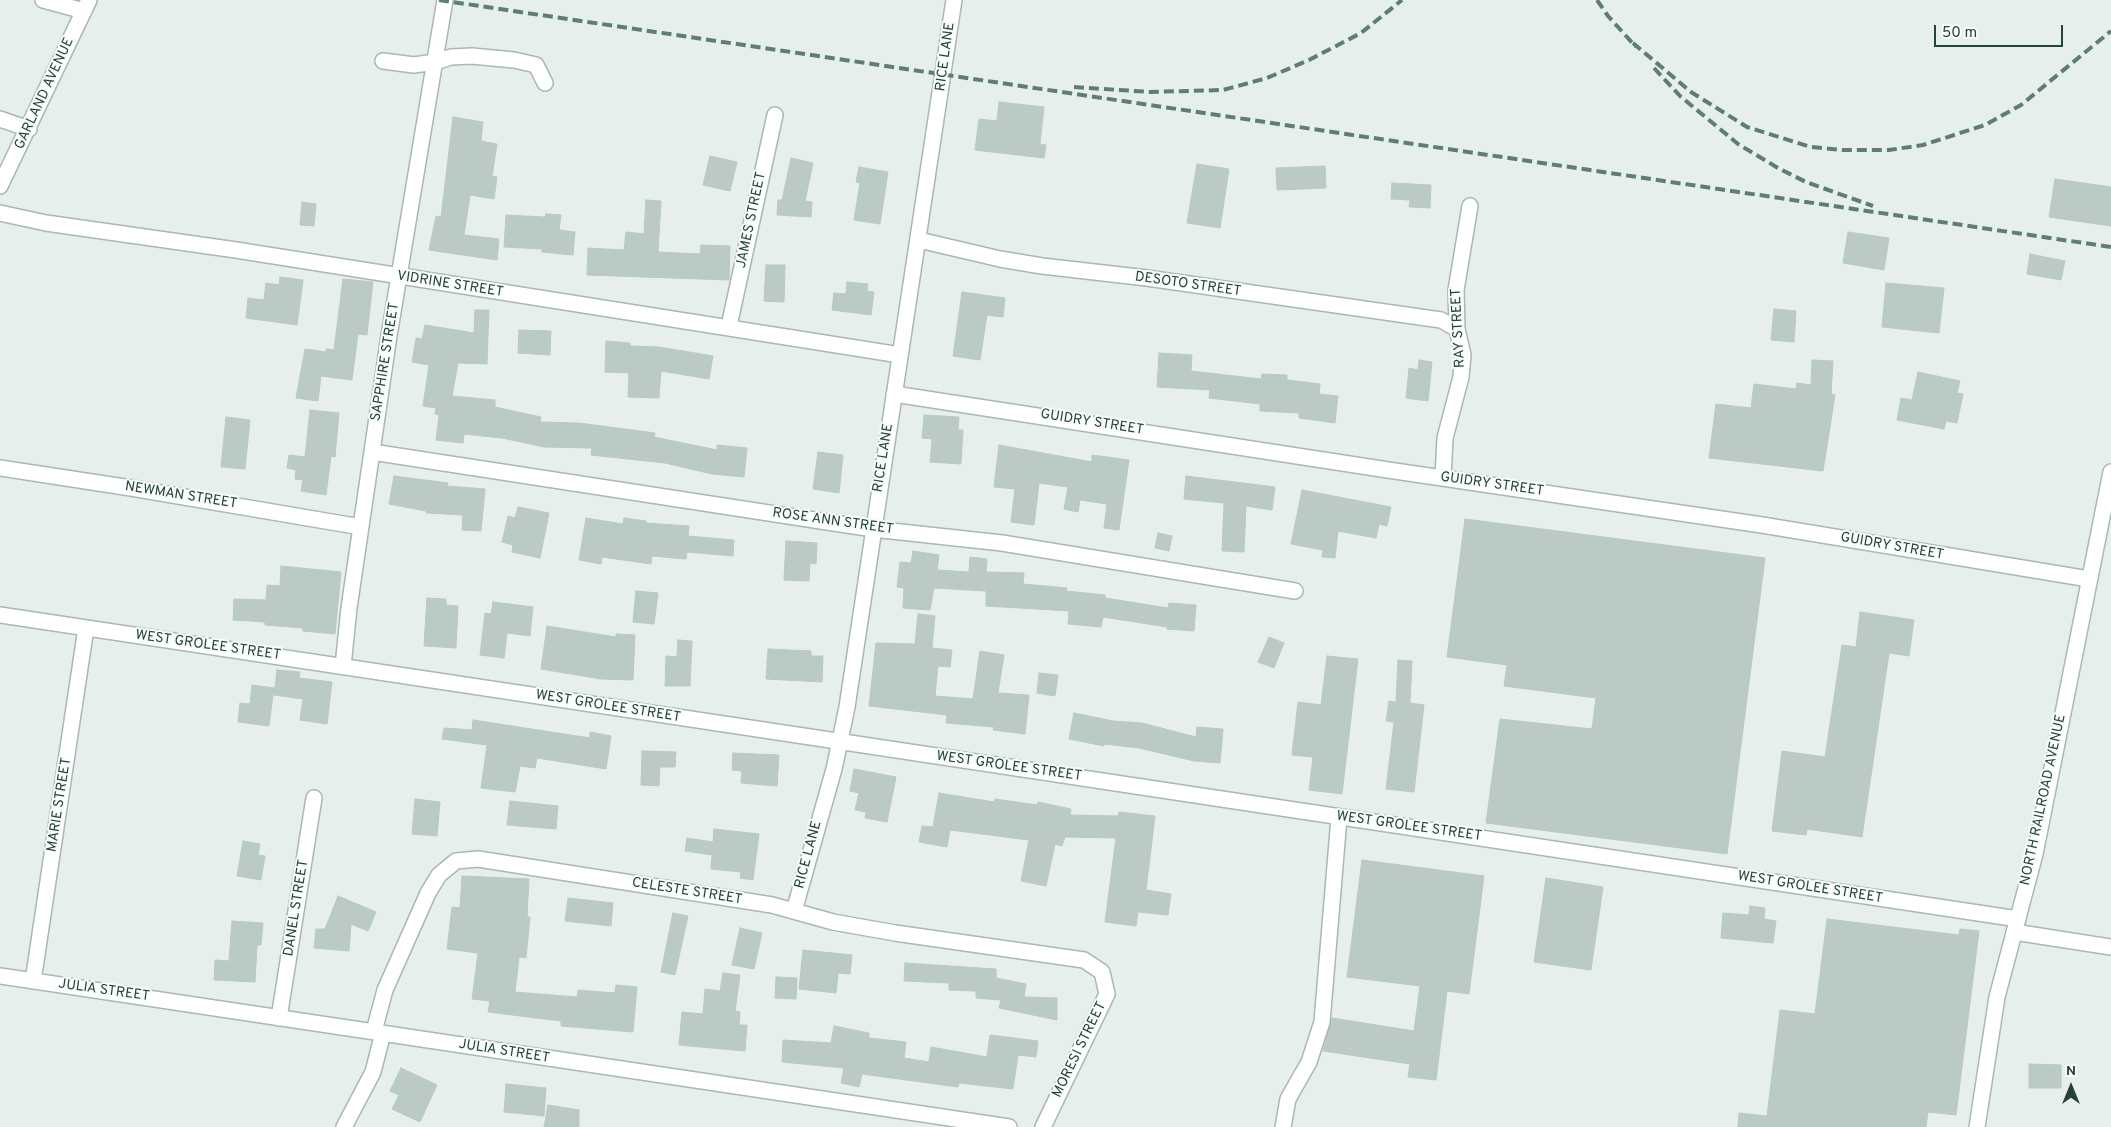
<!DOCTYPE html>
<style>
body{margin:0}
#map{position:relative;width:2111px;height:1127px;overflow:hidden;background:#e6efeb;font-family:Overpass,sans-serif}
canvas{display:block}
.north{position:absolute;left:2046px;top:1062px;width:50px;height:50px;-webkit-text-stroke:4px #f7fbf9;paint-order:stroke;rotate:0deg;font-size:14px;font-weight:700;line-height:20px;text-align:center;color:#24423a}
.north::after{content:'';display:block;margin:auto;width:18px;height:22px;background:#24423a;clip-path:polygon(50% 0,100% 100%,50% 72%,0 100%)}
.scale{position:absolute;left:1934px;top:25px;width:129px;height:22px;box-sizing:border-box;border:2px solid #24423a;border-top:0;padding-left:6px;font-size:15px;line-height:18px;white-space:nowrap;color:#24423a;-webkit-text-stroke:4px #f7fbf9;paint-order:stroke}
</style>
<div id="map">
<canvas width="2111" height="1127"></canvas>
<div class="north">N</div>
<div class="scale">50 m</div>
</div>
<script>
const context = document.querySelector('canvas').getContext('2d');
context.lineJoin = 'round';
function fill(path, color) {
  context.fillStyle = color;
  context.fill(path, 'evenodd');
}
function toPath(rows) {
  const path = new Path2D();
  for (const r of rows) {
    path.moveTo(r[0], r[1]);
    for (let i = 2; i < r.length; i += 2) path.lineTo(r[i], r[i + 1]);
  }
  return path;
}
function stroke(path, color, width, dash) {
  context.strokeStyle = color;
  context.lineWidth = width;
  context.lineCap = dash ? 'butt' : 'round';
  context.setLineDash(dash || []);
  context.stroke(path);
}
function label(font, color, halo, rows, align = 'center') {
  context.font = font + ' Overpass,sans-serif';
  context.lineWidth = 4;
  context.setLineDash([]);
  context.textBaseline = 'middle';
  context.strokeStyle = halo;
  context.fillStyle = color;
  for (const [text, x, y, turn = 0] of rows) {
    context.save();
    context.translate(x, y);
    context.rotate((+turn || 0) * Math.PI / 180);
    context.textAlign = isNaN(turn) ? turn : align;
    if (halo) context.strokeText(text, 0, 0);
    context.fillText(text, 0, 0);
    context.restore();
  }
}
const building = toPath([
 [999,102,1044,107,1040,144,1046,145,1044,158,975,150,979,119,997,121,999,102],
 [453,117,483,122,481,141,497,144,492,176,497,177,494,199,470,195,464,235,499,239,497,260,429,250,436,216,441,217,453,117],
 [710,156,737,162,730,191,703,185,710,156],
 [791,158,813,163,805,201,812,202,811,217,777,215,778,200,782,200,791,158],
 [1197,164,1229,169,1220,228,1187,223,1197,164],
 [1325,166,1326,188,1277,190,1276,168,1325,166],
 [859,167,888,172,880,224,854,220,860,183,856,182,859,167],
 [2055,179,2111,187,2111,226,2049,217,2055,179],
 [1392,183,1431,185,1430,208,1409,207,1410,200,1391,199,1392,183],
 [646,200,661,201,658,252,700,254,701,245,730,246,729,280,587,275,588,248,624,250,626,232,644,234,646,200],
 [302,202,316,204,314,226,300,225,302,202],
 [546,214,561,215,559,230,575,232,573,255,542,252,542,249,504,247,506,215,545,217,546,214],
 [1848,232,1889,238,1884,270,1843,263,1848,232],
 [2030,254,2065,261,2061,280,2027,274,2030,254],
 [766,265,785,265,784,302,764,301,766,265],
 [280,277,303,280,297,325,246,318,248,298,264,300,266,283,279,285,280,277],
 [343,279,373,282,367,335,358,334,352,380,321,376,318,401,296,398,305,349,326,352,326,349,334,350,343,279],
 [847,282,868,284,867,291,874,292,871,315,832,310,834,293,846,294,847,282],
 [1886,283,1944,288,1939,333,1882,327,1886,283],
 [962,292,1005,298,1003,317,987,315,980,360,953,356,962,292],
 [1774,309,1796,311,1794,342,1771,340,1774,309],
 [475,310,489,310,487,364,458,363,452,396,495,400,495,407,541,417,540,422,579,423,655,433,654,437,717,450,717,445,747,448,744,477,712,474,665,463,591,455,592,448,544,447,502,438,464,434,463,443,436,440,439,415,435,414,436,408,423,406,429,365,412,362,416,338,422,339,425,325,474,333,475,310],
 [519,330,551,331,550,355,518,353,519,330],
 [606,341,630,343,630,346,659,347,713,356,709,379,661,371,659,398,628,397,629,373,605,372,606,341],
 [1159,353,1192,355,1191,371,1261,379,1262,374,1287,375,1287,380,1320,384,1319,394,1338,396,1335,423,1299,418,1299,413,1260,411,1260,404,1209,398,1210,390,1157,387,1159,353],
 [1419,360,1432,362,1428,401,1406,398,1409,368,1418,370,1419,360],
 [1812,360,1833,361,1831,394,1835,395,1823,471,1709,458,1716,404,1751,408,1754,384,1796,389,1797,383,1811,385,1812,360],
 [1918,372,1960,381,1957,393,1963,394,1957,423,1946,421,1944,429,1897,420,1901,398,1912,400,1918,372],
 [310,410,339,413,335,457,331,456,326,495,301,491,303,480,295,479,296,470,287,468,289,455,305,457,310,410],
 [924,415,959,417,958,430,963,430,961,464,930,462,932,439,922,438,924,415],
 [226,417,250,420,245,469,221,467,226,417],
 [999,445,1092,462,1092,455,1129,460,1119,530,1104,528,1107,504,1080,500,1078,512,1064,509,1068,487,1039,483,1034,525,1011,522,1015,489,994,487,999,445],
 [818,452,843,455,839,493,813,489,818,452],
 [394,476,448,483,447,486,485,489,481,531,462,530,463,515,426,513,426,511,389,504,394,476],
 [1186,476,1275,487,1272,510,1246,506,1244,552,1222,551,1224,503,1184,499,1186,476],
 [1302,490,1391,507,1387,526,1379,524,1376,538,1338,531,1335,558,1322,557,1323,550,1291,544,1302,490],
 [518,507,549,513,540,558,512,552,513,545,502,542,508,516,515,518,518,507],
 [586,518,623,524,624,518,646,521,646,523,689,526,688,536,734,540,733,556,687,552,686,559,652,556,651,564,602,557,601,564,579,560,586,518],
 [1465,519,1765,558,1727,854,1486,823,1500,719,1592,729,1596,698,1504,686,1507,665,1447,657,1465,519],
 [1158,533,1172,536,1169,551,1155,548,1158,533],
 [786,541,817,543,816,564,810,563,809,581,784,580,786,541],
 [913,551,939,555,937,570,969,572,970,557,987,559,986,572,1024,573,1023,584,1067,588,1066,591,1105,595,1105,598,1168,608,1169,603,1196,605,1194,631,1167,629,1167,627,1103,617,1101,627,1068,624,1069,611,986,606,986,591,934,588,930,610,903,608,904,588,897,587,900,562,911,563,913,551],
 [281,566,341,572,335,634,303,631,303,628,265,625,265,622,233,620,234,599,266,600,267,585,280,586,281,566],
 [636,591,658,593,654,624,633,622,636,591],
 [427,598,446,599,446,605,458,606,456,648,424,646,427,598],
 [493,602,533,607,530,636,507,633,504,658,480,655,485,613,491,614,493,602],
 [1860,612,1914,620,1909,656,1889,653,1862,837,1807,829,1806,835,1772,831,1782,751,1825,757,1842,645,1856,647,1860,612],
 [918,614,935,616,932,648,952,650,950,667,938,666,935,696,973,699,980,651,1004,655,998,693,1029,695,1025,734,993,730,994,727,946,723,947,715,869,706,876,643,915,644,918,614],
 [547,626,616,637,616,634,635,635,633,680,601,679,541,669,547,626],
 [1269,637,1284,643,1274,668,1258,662,1269,637],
 [678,640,692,641,690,686,665,686,666,656,677,657,678,640],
 [768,649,811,651,811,656,823,656,822,682,766,679,768,649],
 [1327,656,1358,659,1342,794,1309,790,1313,757,1292,755,1298,702,1321,705,1327,656],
 [1398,660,1412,661,1410,703,1424,705,1414,792,1386,789,1394,722,1386,721,1389,701,1396,702,1398,660],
 [277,670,300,672,299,678,332,682,327,724,300,720,303,699,274,695,277,670],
 [1039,673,1058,675,1055,696,1037,693,1039,673],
 [252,685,274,688,269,726,238,722,240,703,250,704,252,685],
 [1074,713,1113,721,1142,723,1196,737,1197,727,1223,729,1220,763,1194,761,1139,748,1104,744,1104,746,1069,739,1074,713],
 [473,720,590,738,590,732,611,736,606,769,537,758,535,768,520,766,515,792,481,788,487,745,442,739,444,728,472,730,473,720],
 [642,751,676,752,675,767,660,767,659,786,641,785,642,751],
 [733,753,779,755,777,786,741,783,742,771,732,770,733,753],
 [854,769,896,777,887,822,865,818,866,812,855,810,859,793,850,791,854,769],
 [939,793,994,802,995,799,1037,805,1038,802,1071,809,1070,815,1118,816,1119,812,1155,816,1146,890,1171,894,1168,915,1138,912,1136,926,1105,922,1116,838,1065,837,1062,846,1055,844,1046,886,1021,881,1029,840,950,830,947,847,919,842,922,826,933,827,939,793],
 [415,799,440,802,437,836,412,834,415,799],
 [510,801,558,806,556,829,507,825,510,801],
 [714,829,759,834,753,880,740,878,741,872,711,869,712,855,685,851,687,838,713,842,714,829],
 [243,841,260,844,258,855,265,856,261,880,237,876,243,841],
 [1362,860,1484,876,1469,994,1447,991,1436,1080,1408,1077,1410,1064,1323,1051,1332,1018,1414,1031,1420,986,1347,977,1362,860],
 [462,876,529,879,527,917,530,917,526,958,519,957,515,992,577,997,578,990,615,993,616,985,637,987,633,1032,561,1026,561,1021,488,1012,490,1001,472,999,478,953,447,949,452,907,460,908,462,876],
 [1546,878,1603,887,1591,970,1534,962,1546,878],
 [338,896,376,912,368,931,351,924,349,951,314,948,316,929,325,929,338,896],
 [568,898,613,903,611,926,565,921,568,898],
 [1750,906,1765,908,1764,919,1776,921,1773,943,1721,938,1723,913,1749,915,1750,906],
 [673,913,688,916,675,975,661,972,673,913],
 [1827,919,1959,935,1960,929,1979,931,1956,1115,1928,1112,1926,1127,1738,1127,1739,1113,1767,1116,1780,1010,1815,1014,1827,919],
 [232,921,263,923,261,945,257,945,255,982,214,980,215,960,229,961,232,921],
 [740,928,762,933,754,969,732,965,740,928],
 [803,950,852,955,850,974,838,973,836,993,799,989,803,950],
 [905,963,996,969,996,978,1026,984,1024,997,1057,998,1057,1020,999,1008,1001,1000,976,998,976,991,949,990,949,983,904,981,905,963],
 [723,973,740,975,735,1011,740,1012,739,1025,747,1025,745,1051,679,1045,682,1012,703,1014,705,989,720,991,723,973],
 [776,977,797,978,796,999,775,998,776,977],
 [834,1026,869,1033,869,1038,906,1042,904,1058,929,1062,931,1047,987,1057,990,1035,1038,1041,1036,1057,1018,1055,1013,1089,959,1083,958,1087,862,1074,859,1087,841,1083,844,1068,782,1062,783,1040,831,1043,834,1026],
 [2029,1064,2061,1065,2061,1088,2029,1088,2029,1064],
 [401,1068,437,1085,420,1122,392,1109,399,1095,390,1091,401,1068],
 [506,1084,546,1088,544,1116,504,1112,506,1084],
 [548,1105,579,1110,579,1127,544,1127,548,1105]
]);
fill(building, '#bbcac4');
stroke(building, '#b8c9c2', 1);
const minor = toPath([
 [43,0,84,11],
 [383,61,414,65,435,62,451,57,472,56,514,60,536,65,545,83],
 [0,119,29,129],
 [0,186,89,0],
 [0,213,46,223,236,250,900,355],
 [919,240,1000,259,1042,266,1147,278,1441,320,1457,329],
 [729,326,775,115],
 [894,394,1388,470,1762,525,2089,579],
 [372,452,873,529,1002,543,1295,591],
 [0,468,131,488,361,527],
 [1443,478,1445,438,1461,377,1463,355,1457,329,1456,290,1470,206],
 [0,615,2018,919],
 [343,666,349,608,389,336,445,0],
 [794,911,834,769,847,707,954,0],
 [2014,932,2111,947],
 [0,976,1009,1127],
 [33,981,86,628],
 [279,1018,314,798],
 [374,1031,385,990,428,893,439,875,456,861,478,859,772,905,833,922,895,933,1084,960,1102,972,1107,994,1043,1127],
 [344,1127,373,1072,383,1033],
 [1283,1127,1288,1099,1309,1062,1322,1022,1339,818]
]);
const tertiary = toPath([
 [1977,1127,1997,997,2035,854,2111,472]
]);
stroke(minor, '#a8b8b2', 18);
stroke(tertiary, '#a8b8b2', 18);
stroke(minor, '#fff', 15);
stroke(tertiary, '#fff', 15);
stroke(toPath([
 [439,0,2111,247],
 [1597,0,1608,16,1636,47],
 [1633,43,1691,92,1747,127,1811,147,1843,150,1889,150,1923,145,1985,125,2021,105,2111,31],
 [1654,68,1680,96,1738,144,1778,168,1806,182,1873,206],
 [1074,87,1150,92,1223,90,1267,78,1309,60,1361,33,1402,0]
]), '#5f7d75', 4, [10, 5]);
label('14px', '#24423a', '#f7fbf9', [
 ["RICE LANE",946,57,-82],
 ["GARLAND AVENUE",45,94,-65],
 ["JAMES STREET",752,220,-78],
 ["VIDRINE STREET",450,285,9],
 ["DESOTO STREET",1188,285,8],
 ["RAY STREET",1459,328,-93],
 ["SAPPHIRE STREET",386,362,-81],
 ["GUIDRY STREET",1092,423,9],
 ["RICE LANE",884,458,-81],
 ["GUIDRY STREET",1492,485,8],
 ["NEWMAN STREET",181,496,9],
 ["ROSE ANN STREET",833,522,8],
 ["GUIDRY STREET",1892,547,10],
 ["WEST GROLEE STREET",208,646,8],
 ["WEST GROLEE STREET",608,707,9],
 ["WEST GROLEE STREET",1009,767,8],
 ["NORTH RAILROAD AVENUE",2044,800,-78],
 ["MARIE STREET",60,805,-81],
 ["WEST GROLEE STREET",1409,827,8],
 ["RICE LANE",809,855,-75],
 ["WEST GROLEE STREET",1810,888,9],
 ["CELESTE STREET",687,892,9],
 ["DANEL STREET",297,908,-81],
 ["JULIA STREET",104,991,8],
 ["MORESI STREET",1080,1050,-64],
 ["JULIA STREET",504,1052,9]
]);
</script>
